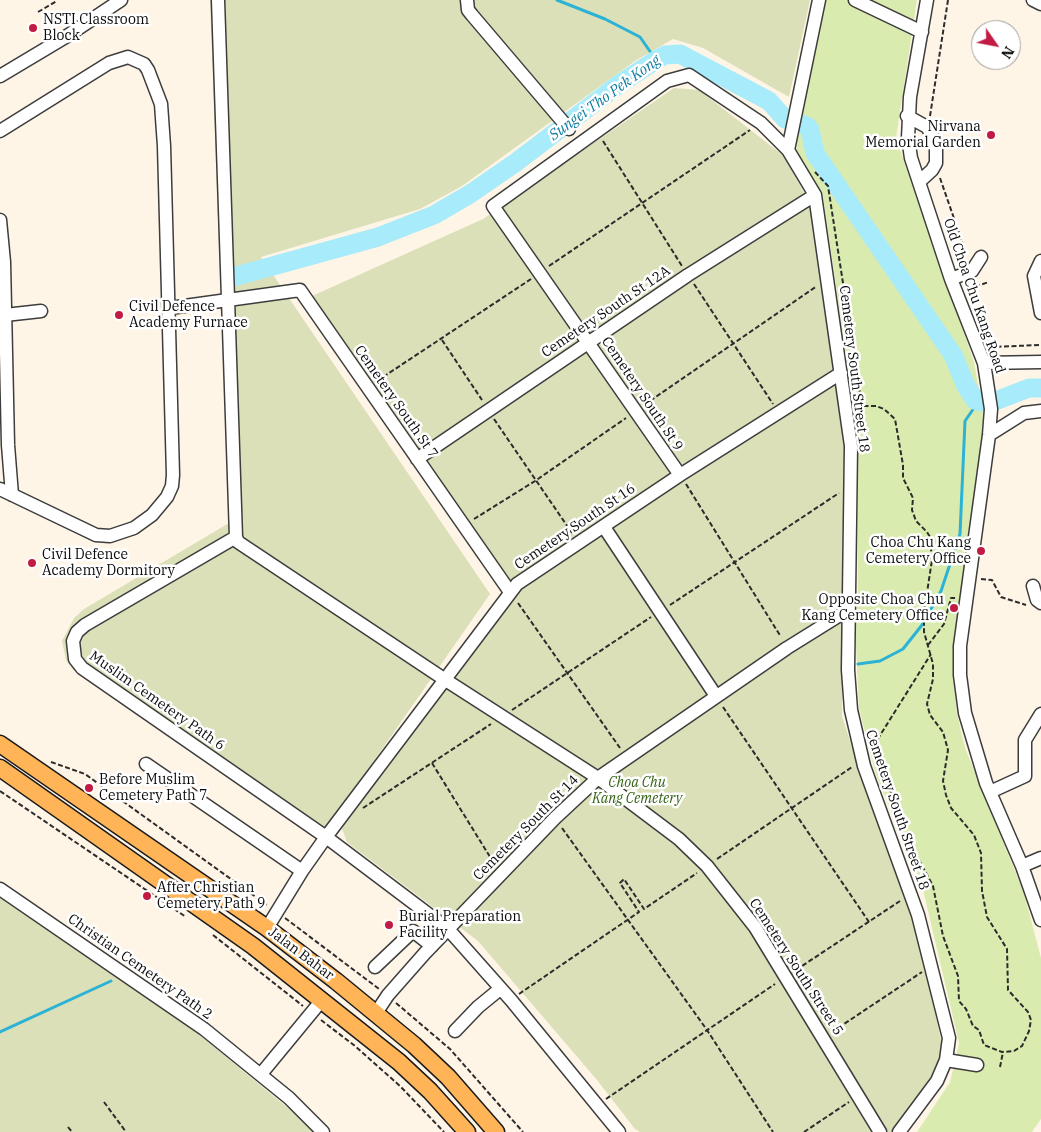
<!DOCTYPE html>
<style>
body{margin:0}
#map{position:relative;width:1041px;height:1132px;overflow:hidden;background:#fff5e7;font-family:"IBM Plex Serif",serif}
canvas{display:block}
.north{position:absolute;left:971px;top:20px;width:50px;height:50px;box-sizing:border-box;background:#fff;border:1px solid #9d9d9d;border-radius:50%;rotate:123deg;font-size:14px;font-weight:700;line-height:20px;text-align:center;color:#0a0a0a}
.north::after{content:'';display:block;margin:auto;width:18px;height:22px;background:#c11b43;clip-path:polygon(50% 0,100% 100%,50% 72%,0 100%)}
</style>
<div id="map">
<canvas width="1041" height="1132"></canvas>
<div class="north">N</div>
</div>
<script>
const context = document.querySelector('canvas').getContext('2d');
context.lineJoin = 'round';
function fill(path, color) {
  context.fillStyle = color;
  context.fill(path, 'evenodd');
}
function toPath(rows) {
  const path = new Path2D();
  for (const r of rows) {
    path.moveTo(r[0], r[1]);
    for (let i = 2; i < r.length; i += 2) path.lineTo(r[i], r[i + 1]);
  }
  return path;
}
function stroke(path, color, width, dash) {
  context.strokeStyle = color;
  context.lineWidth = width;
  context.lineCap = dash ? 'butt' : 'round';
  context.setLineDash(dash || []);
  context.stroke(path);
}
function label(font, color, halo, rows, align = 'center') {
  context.font = font + ' "IBM Plex Serif",serif';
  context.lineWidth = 5;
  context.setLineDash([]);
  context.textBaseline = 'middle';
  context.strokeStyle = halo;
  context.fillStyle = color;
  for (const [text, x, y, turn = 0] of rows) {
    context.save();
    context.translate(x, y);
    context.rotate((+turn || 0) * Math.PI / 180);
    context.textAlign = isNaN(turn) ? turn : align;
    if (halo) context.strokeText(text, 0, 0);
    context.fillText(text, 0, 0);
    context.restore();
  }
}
fill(toPath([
 [826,0,917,0,896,138,974,362,983,413,982,440,954,645,953,676,957,714,965,748,1024,893,1041,958,1041,1119,1032,1132,917,1132,950,1082,959,1043,924,894,875,772,859,708,855,624,858,596,857,430,823,196,797,153,796,141]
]), '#daebaf');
fill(toPath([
 [210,0,810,0,789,97,703,48,673,39,635,61,462,186,420,209,261,257,490,594,321,837,73,670,66,660,62,641,74,618,84,609,229,523],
 [674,88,699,90,784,156,810,204,844,447,842,716,871,806,914,917,941,1040,942,1054,933,1074,892,1132,640,1132,635,1129,597,1080,478,941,352,846,347,842,342,829,345,822,514,592,312,296,483,219],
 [0,896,186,1024,300,1118,314,1132,0,1132]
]), '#dbe0b8');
stroke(toPath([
 [557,0,605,19,640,37,656,60],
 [858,664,880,661,903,649,922,625,941,591,960,534,965,421,974,408,982,402],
 [0,1032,111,981]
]), '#2bb2d5', 3);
stroke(toPath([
 [233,277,378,237,434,215,470,194,515,163,618,85,656,60,665,55,680,54,769,101,785,119,807,126,810,130,815,153,953,355,966,386,975,400,982,402,998,400,1029,388,1041,388]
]), '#a8ebfa', 19);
const minor = toPath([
 [218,0,236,537,238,542,444,679,598,778,679,839,707,866,755,927,880,1132],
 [467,0,468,10,472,15,569,129],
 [819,0,788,150,815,195,851,446,848,670,851,710,864,766,918,915,949,1038,946,1060,937,1081,899,1132],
 [855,0,922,32],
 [927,0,910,97,908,138,911,158,951,279,984,363,991,409,989,435,960,646,960,675,965,713,986,783,1022,866,1041,920],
 [1033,0,1041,4],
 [0,76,67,36,121,0],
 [907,116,927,127,933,137,936,149,936,163,932,170,920,181],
 [0,131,109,63,128,57,144,64,148,70,161,104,164,146,173,475,172,486,167,497,152,515,134,528,110,536,96,535,0,489],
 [0,220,4,262,8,445,12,495],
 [1041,261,1034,276,1041,313],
 [951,279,972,271,981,257],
 [170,308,300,290,510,592],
 [5,315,41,311],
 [984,363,1041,362],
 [989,435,1024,413,1041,411],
 [417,459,688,275,815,195],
 [680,475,493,206,667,81,689,75,761,123,788,150],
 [604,527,716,696],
 [236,537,85,625,77,632,73,641,75,659,82,668,326,837,448,929,511,1000,619,1132],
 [1033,586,1037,600,1041,603],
 [146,764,302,871],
 [990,792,1025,776,1025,740,1041,714],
 [1022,866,1041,858],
 [0,889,204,1029,289,1098,323,1132],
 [267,928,302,871,326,837,517,584,680,475,841,373],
 [375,967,413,931,432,946],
 [376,1013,388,995,425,953,555,818,598,778,787,648,848,610],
 [455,1031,478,1007,500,989],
 [946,1060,977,1065],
 [261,1074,322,1000]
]);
const major = toPath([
 [0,744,267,928,336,981,414,1045,448,1077,496,1132],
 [0,768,253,946,399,1062,430,1091,467,1132]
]);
stroke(minor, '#3d3d3d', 15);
stroke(major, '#1b1b1b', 19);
stroke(toPath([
 [38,12,57,1],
 [930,116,948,0],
 [603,141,682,266],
 [815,172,828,186,862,406],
 [940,178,967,256],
 [549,266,750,130],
 [694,284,773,404],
 [968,289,989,282],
 [442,340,482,400],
 [989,347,1041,345],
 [377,381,531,279],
 [644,405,817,286],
 [856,406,876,406,884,409,895,419,903,465,903,478,913,498,912,510,916,521,927,532,930,537,932,560,924,612,924,632,933,664,933,679,927,704,930,715,943,732,948,750,943,781,946,795,951,808,974,835,981,853,982,891,987,917,1007,949,1008,990,1028,1012,1031,1020,1029,1031,1022,1046,1014,1051,1002,1052,984,1045,979,1030,973,1026,966,1009,959,1001,958,976,943,936,933,886,904,832,895,798,882,779],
 [494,419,572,533],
 [686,484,781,637],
 [474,519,535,481,626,418],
 [981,579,992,580,1001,597,1026,605],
 [518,603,620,748],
 [670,605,839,493],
 [928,645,944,624,951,598,955,598],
 [723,707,869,922],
 [512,710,651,617],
 [51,762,85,774,267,905],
 [432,763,495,865],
 [878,768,874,745,931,654],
 [0,791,186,917],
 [363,808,491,724],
 [562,828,707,1030,773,1132],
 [717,859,852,767],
 [285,918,379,989],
 [213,935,303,1006],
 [796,970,900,901],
 [519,994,639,912,620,883,624,879,644,909,697,873],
 [396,1003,450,1049,523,1132],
 [321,1020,355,1046,400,1086,444,1132],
 [832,1032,922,972],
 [1000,1067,1003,1052],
 [606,1099,775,984],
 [104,1102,126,1132],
 [68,1127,72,1132],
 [804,1132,849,1102]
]), '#2c2c2c', 2, [5, 2.5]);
stroke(minor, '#fff', 12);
stroke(major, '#ffb557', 16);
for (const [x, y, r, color] of [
 [33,28,5,"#c11b43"],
 [991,135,5,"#c11b43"],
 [119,315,5,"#c11b43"],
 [981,551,5,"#c11b43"],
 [32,563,5,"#c11b43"],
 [954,608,5,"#c11b43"],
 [89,788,5,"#c11b43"],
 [147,896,5,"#c11b43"],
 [389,925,5,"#c11b43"]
]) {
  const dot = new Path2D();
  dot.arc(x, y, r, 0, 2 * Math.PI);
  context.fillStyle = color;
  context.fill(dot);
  stroke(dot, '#fff', 2);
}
label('14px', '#0a0a0a', '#fff', [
 ["NSTI Classroom",43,20],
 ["Block",43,36],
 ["Nirvana",981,127,"right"],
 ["Memorial Garden",981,143,"right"],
 ["Civil Defence",129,307],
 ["Academy Furnace",129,323],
 ["Choa Chu Kang",971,543,"right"],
 ["Cemetery Office",971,559,"right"],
 ["Civil Defence",42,555],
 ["Academy Dormitory",42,571],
 ["Opposite Choa Chu",944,600,"right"],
 ["Kang Cemetery Office",944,616,"right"],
 ["Before Muslim",99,780],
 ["Cemetery Path 7",99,796],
 ["After Christian",157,888],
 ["Cemetery Path 9",157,904],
 ["Burial Preparation",399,917],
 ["Facility",399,933]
], 'left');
label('14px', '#0a0a0a', '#fff', [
 ["Old Choa Chu Kang Road",974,296,71],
 ["Cemetery South St 12A",606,312,-34],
 ["Cemetery South Street 18",854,369,83],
 ["Cemetery South St 9",642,394,56],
 ["Cemetery South St 7",396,402,55],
 ["Cemetery South St 16",575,527,-34],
 ["Muslim Cemetery Path 6",157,701,35],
 ["Cemetery South Street 18",897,810,71],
 ["Cemetery South St 14",526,828,-45],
 ["Jalan Bahar",301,954,37],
 ["Christian Cemetery Path 2",140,967,35],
 ["Cemetery South Street 5",796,967,57]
]);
label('italic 14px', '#366418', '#fff', [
 ["Choa Chu",637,783],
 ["Kang Cemetery",637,799]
]);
label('italic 15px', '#0e7da1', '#fff', [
 ["Sungei Tho Pek Kong",605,98,-36]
]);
</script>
